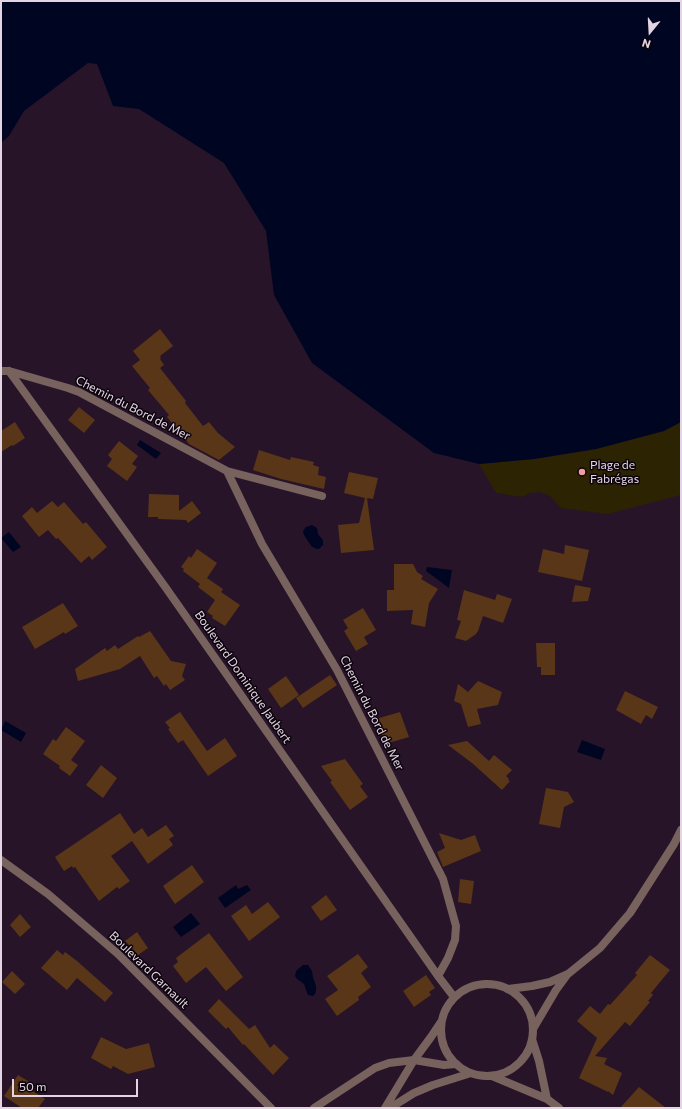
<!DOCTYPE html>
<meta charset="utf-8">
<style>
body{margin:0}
#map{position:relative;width:682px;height:1109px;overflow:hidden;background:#281429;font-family:Commissioner,sans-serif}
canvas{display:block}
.frame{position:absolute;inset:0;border:2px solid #e4d5e4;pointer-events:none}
.north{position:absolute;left:630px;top:12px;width:40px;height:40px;-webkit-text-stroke:3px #0c040c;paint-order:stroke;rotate:198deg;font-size:11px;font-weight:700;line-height:16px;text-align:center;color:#e4d5e4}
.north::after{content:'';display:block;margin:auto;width:14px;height:18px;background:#e4d5e4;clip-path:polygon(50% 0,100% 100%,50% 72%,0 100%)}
.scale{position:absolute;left:12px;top:1079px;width:126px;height:18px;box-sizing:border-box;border:2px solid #e4d5e4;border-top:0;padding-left:5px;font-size:12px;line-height:14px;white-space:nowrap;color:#e4d5e4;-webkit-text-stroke:3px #0c040c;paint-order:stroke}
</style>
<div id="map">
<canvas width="682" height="1109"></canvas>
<div class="frame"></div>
<div class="north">N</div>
<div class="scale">50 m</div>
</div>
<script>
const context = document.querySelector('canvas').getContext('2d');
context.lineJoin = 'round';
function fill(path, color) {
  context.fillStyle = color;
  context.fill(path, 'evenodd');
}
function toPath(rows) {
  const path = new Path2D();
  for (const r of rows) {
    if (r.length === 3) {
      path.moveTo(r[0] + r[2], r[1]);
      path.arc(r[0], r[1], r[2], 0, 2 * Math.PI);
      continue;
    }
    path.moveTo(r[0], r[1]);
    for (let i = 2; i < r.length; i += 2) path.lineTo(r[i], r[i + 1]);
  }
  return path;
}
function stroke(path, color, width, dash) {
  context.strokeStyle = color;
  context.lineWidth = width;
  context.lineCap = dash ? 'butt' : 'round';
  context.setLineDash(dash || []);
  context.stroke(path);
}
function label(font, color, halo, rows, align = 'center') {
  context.font = font + ' Commissioner,sans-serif';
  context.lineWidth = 3;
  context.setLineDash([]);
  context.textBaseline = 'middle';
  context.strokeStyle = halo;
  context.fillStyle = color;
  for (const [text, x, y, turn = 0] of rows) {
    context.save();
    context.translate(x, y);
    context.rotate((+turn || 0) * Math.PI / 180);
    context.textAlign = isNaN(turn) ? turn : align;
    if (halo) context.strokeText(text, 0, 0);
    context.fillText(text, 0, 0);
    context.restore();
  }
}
fill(toPath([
 [681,422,681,495,608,514,561,508,550,496,540,492,529,493,522,497,496,493,479,464,534,459,596,449,664,431]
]), '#2b2302');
fill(toPath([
 [1,1,681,1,681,422,664,431,596,449,534,459,479,464,434,453,312,363,274,295,266,231,224,163,139,109,113,106,97,64,88,63,24,111,9,136,1,143],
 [140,440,161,453,156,459,137,445],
 [312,525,317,528,318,534,323,540,323,545,319,549,317,549,312,547,304,535,303,531,306,527],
 [9,532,21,547,13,552,1,538],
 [427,567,452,570,449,588,426,571],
 [5,721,26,733,21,742,1,730],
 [582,740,605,749,601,760,577,752],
 [236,885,238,889,247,885,251,890,225,908,218,898],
 [191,913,200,924,181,937,173,927],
 [303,965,308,965,312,971,313,977,316,986,316,991,315,994,313,996,308,995,304,984,297,979,295,976,296,971]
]), '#000622');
fill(toPath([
 [160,329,173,346,160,356,161,358,160,359,164,365,160,368,186,401,185,403,203,426,209,422,218,433,235,447,219,460,189,444,167,417,169,415,148,390,150,388,132,366,140,360,133,351],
 [79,407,95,420,84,433,68,420],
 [15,422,25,438,13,446,12,445,1,452,1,431],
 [119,441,138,456,132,464,137,467,127,481,107,466,112,459,108,455],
 [259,450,290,460,291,457,314,462,313,465,319,467,318,475,326,477,324,489,281,479,253,470],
 [349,472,378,478,373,499,367,498,374,550,341,553,338,525,359,523,365,498,344,493],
 [149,494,179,495,179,511,192,501,201,513,188,523,186,520,158,519,158,517,148,517],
 [52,501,58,507,64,502,83,524,86,522,107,547,92,560,89,556,81,563,58,538,56,539,48,530,39,537,22,516,32,507,37,513],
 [565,545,589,550,582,581,538,572,543,549,564,554],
 [197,549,217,563,207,578,223,589,221,592,240,605,225,626,212,618,213,616,207,612,215,600,198,587,200,584,183,571,184,569,181,567,189,556,191,558],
 [394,564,413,564,417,572,423,576,421,579,438,589,429,603,425,627,411,624,413,610,387,611,387,590,394,590],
 [575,585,591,588,588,601,572,602],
 [464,590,495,600,497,594,512,599,503,623,483,616,478,631,476,634,466,641,455,638,461,621,457,620],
 [63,603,78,626,65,634,64,632,35,649,22,627],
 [363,608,376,630,364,637,368,644,356,651,344,631,348,628,343,620],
 [150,631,171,661,186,664,182,676,185,680,170,690,166,684,164,686,157,676,154,678,140,656,120,669,78,681,75,669,105,648,107,651,115,645,118,649,138,636,139,637],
 [536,643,555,643,555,675,541,675,541,667,537,667],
 [330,675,337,685,303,708,296,698],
 [286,676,299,695,281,708,268,689],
 [478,681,502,692,498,705,477,709,481,724,468,727,461,704,454,701,458,684,468,692],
 [625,691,658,707,652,719,646,715,641,724,616,710],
 [180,712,207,751,225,738,237,756,208,776,183,740,178,743,168,729,170,728,165,722],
 [400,712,409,737,385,744,376,719],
 [66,727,85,741,71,760,78,765,70,776,59,768,60,766,43,754,53,739,56,741],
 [467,741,489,761,494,755,512,770,506,776,509,779,508,780,510,781,502,790,472,763,448,745],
 [345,759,363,784,360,786,368,797,350,810,330,782,332,781,321,766],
 [101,765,117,778,103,798,86,785],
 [546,788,568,792,574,802,564,807,560,828,539,824],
 [120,813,134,834,142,828,148,837,166,825,174,836,169,839,173,845,148,864,132,841,111,856,130,881,119,889,117,887,99,901,75,867,73,868,72,866,64,871,55,857],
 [439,833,461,840,475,835,481,851,443,867,437,852,445,848],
 [192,865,204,882,175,904,163,886],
 [460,879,474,881,471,904,458,902],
 [326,895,337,910,321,921,311,907],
 [268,902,280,917,249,941,231,916,246,905,252,914],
 [20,914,31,927,20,937,10,925],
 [137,932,148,948,138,955,132,948,125,941],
 [209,933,243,977,226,991,206,967,186,983,173,966,178,962,176,958],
 [57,950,63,955,65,952,77,961,113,993,105,1002,77,978,67,990,41,968],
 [358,954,368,967,361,973,371,987,358,997,359,1000,337,1016,325,999,338,990,327,976],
 [650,955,670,970,651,993,653,995,648,1001,650,1002,630,1026,625,1022,595,1056,607,1058,604,1064,622,1073,613,1095,608,1091,608,1092,579,1078,597,1038,577,1021,590,1006,600,1014,608,1004,610,1005,637,975,635,973],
 [12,971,25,984,15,994,2,982],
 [426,975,435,988,429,992,431,995,414,1007,403,991],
 [219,999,249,1029,255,1025,270,1048,274,1044,289,1058,273,1075,244,1044,243,1045,228,1027,226,1029,208,1011],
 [101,1037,126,1049,149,1043,155,1067,128,1074,113,1066,111,1069,91,1058],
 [18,1075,31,1083,28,1088,45,1099,38,1108,22,1108,4,1096],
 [639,1087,666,1108,620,1108]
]), '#593617');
stroke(toPath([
 [1,371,9,371,68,388,79,392,227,471,262,544,337,670,443,879,456,926,455,940,448,958,438,976],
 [9,371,166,588,438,976,454,997],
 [227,471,322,496],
 [1,860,48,894,118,954,271,1108],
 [508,989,532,986,550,982,568,974,600,948,630,913,674,844,681,830],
 [533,1029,556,990,567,975],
 [314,1108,375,1068,389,1063,414,1060,444,1065,456,1064]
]), '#78625d', 8);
stroke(toPath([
 [487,1030,46],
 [532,1039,539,1061,547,1099],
 [492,1076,547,1099,559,1108],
 [385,1108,414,1060,431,1037,441,1022],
 [390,1108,414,1093,433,1085,471,1073]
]), '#78625d', 8);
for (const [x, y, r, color] of [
 [582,472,4,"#f49aa1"]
]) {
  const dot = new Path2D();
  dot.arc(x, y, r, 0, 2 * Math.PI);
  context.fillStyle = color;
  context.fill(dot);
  stroke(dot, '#0c040c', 1.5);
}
label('12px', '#e4d5e4', '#0c040c', [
 ["Chemin du Bord de Mer",133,408,27],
 ["Boulevard Dominique Jaubert",243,677,55],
 ["Chemin du Bord de Mer",372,713,63],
 ["Boulevard Garnault",149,970,44]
]);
label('12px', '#e4d5e4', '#0c040c', [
 ["Plage de",590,465],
 ["Fabrégas",590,479]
], 'left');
</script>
